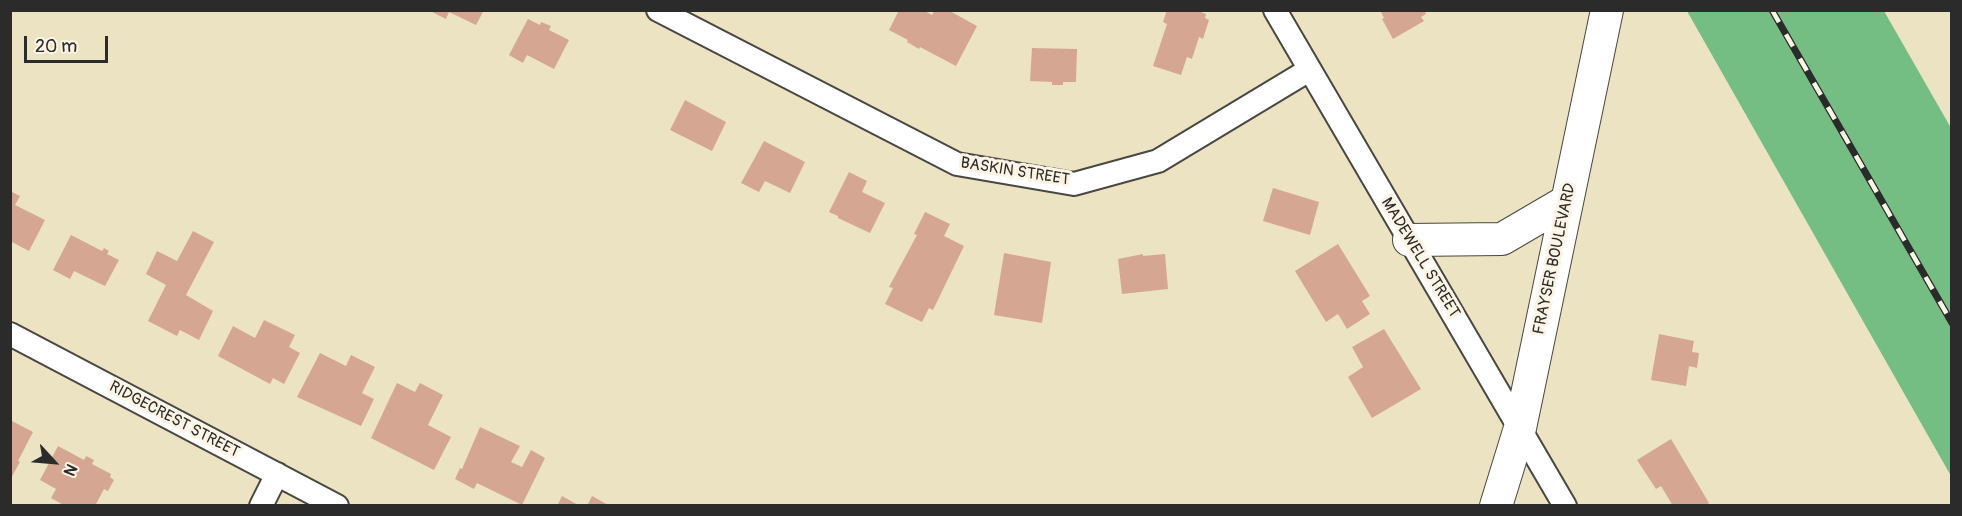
<!DOCTYPE html>
<style>
body{margin:0}
#map{position:relative;width:1962px;height:516px;overflow:hidden;background:#ece3c2;font-family:Pangolin,sans-serif}
canvas{display:block}
.frame{position:absolute;inset:0;border:12px solid #2b2b2b;pointer-events:none}
.north{position:absolute;left:24px;top:432px;width:60px;height:60px;-webkit-text-stroke:4px #fcf5e5;paint-order:stroke;rotate:116deg;font-size:16px;font-weight:700;line-height:24px;text-align:center;color:#2b2b2b}
.north::after{content:'';display:block;margin:auto;width:21px;height:27px;background:#2b2b2b;clip-path:polygon(50% 0,100% 100%,50% 72%,0 100%)}
.scale{position:absolute;left:24px;top:36px;width:84px;height:27px;box-sizing:border-box;border:3px solid #2b2b2b;border-top:0;padding-left:8px;font-size:18px;line-height:21px;white-space:nowrap;color:#2b2b2b;-webkit-text-stroke:4px #fcf5e5;paint-order:stroke}
</style>
<div id="map">
<canvas width="1962" height="516"></canvas>
<div class="frame"></div>
<div class="north">N</div>
<div class="scale">20 m</div>
</div>
<script>
const context = document.querySelector('canvas').getContext('2d');
context.lineJoin = 'round';
function fill(path, color) {
  context.fillStyle = color;
  context.fill(path, 'evenodd');
}
function toPath(rows) {
  const path = new Path2D();
  for (const r of rows) {
    path.moveTo(r[0], r[1]);
    for (let i = 2; i < r.length; i += 2) path.lineTo(r[i], r[i + 1]);
  }
  return path;
}
function stroke(path, color, width, dash) {
  context.strokeStyle = color;
  context.lineWidth = width;
  context.lineCap = dash ? 'butt' : 'round';
  context.setLineDash(dash || []);
  context.stroke(path);
}
function label(font, color, halo, rows, align = 'center') {
  context.font = font + ' Pangolin,sans-serif';
  context.lineWidth = 6;
  context.setLineDash([]);
  context.textBaseline = 'middle';
  context.strokeStyle = halo;
  context.fillStyle = color;
  for (const [text, x, y, turn = 0] of rows) {
    context.save();
    context.translate(x, y);
    context.rotate((+turn || 0) * Math.PI / 180);
    context.textAlign = isNaN(turn) ? turn : align;
    if (halo) context.strokeText(text, 0, 0);
    context.fillText(text, 0, 0);
    context.restore();
  }
}
fill(toPath([
 [1687,11,1884,11,1951,128,1951,476]
]), '#74bd83');
fill(toPath([
 [428,10,484,10,476,25,449,12,446,19],
 [899,10,923,10,932,15,935,10,948,10,977,26,956,66,920,47,919,49,907,42,908,40,889,30],
 [1167,10,1195,10,1206,14,1205,18,1209,20,1203,39,1199,37,1192,59,1187,57,1181,75,1153,66,1167,24,1163,22],
 [1380,10,1424,10,1426,14,1421,17,1424,21,1393,39,1382,19,1384,18],
 [528,19,540,25,541,22,551,26,549,30,569,40,554,69,527,55,523,63,509,55],
 [1032,48,1077,49,1076,82,1063,82,1063,85,1052,85,1052,82,1030,81],
 [685,100,726,122,712,151,670,130],
 [764,141,805,162,790,193,765,181,759,192,741,183],
 [849,172,867,181,862,192,885,203,870,233,838,218,838,216,829,212],
 [1273,188,1319,202,1310,235,1263,221],
 [10,191,20,196,15,205,45,220,29,251,10,241],
 [925,212,950,224,944,236,964,246,933,310,929,308,922,322,885,304,893,288,889,287,917,235,914,234],
 [193,231,214,242,186,295,213,311,199,340,180,330,177,336,148,321,166,285,146,274,157,251,177,261],
 [71,235,102,251,104,248,109,251,107,254,119,260,105,286,74,271,70,279,53,270],
 [1338,244,1370,296,1362,301,1370,314,1347,329,1338,314,1326,322,1295,271],
 [1004,253,1051,262,1042,323,994,315],
 [1143,254,1143,256,1165,254,1168,289,1122,294,1118,259],
 [264,320,295,335,289,347,300,353,284,384,273,378,270,384,218,356,233,326,255,338],
 [1384,329,1421,389,1372,418,1348,377,1363,367,1352,347],
 [1659,334,1694,341,1692,352,1699,353,1697,368,1689,366,1686,386,1651,380],
 [320,353,346,366,351,355,375,367,362,393,374,399,361,426,297,397],
 [397,383,415,392,420,383,443,395,428,425,451,437,434,470,371,438],
 [10,420,33,432,18,461,20,462,10,480],
 [480,427,520,446,511,462,522,467,531,450,545,458,522,505,477,483,474,489,455,479,460,468,462,469],
 [1671,439,1709,503,1705,506,1673,506,1661,486,1656,489,1637,460],
 [58,446,84,460,86,456,94,460,92,464,111,474,110,477,114,480,108,491,104,489,95,506,65,506,51,498,56,489,40,480],
 [562,496,580,506,557,506],
 [592,496,610,506,587,506]
]), '#d5a792');
const street = toPath([
 [658,10,957,164,1074,184,1158,161,1309,70],
 [1275,10,1565,506],
 [10,334,337,506],
 [261,506,277,474]
]);
const secondary = toPath([
 [1409,240,1502,239,1567,201],
 [1496,506,1520,428,1607,10]
]);
stroke(street, '#484742', 26);
stroke(secondary, '#484742', 34);
stroke(street, '#fff', 22);
stroke(secondary, '#fff', 32);
const rail = toPath([
 [1772,10,1952,323]
]);
stroke(rail, '#2b2b2b', 7);
stroke(rail, '#fcf5e5', 4.5, [14]);
label('16px', '#2b2b2b', '#fcf5e5', [
 ["BASKIN STREET",1015,172,9],
 ["MADEWELL STREET",1420,258,59],
 ["FRAYSER BOULEVARD",1555,259,-78],
 ["RIDGECREST STREET",174,420,28]
]);
</script>
